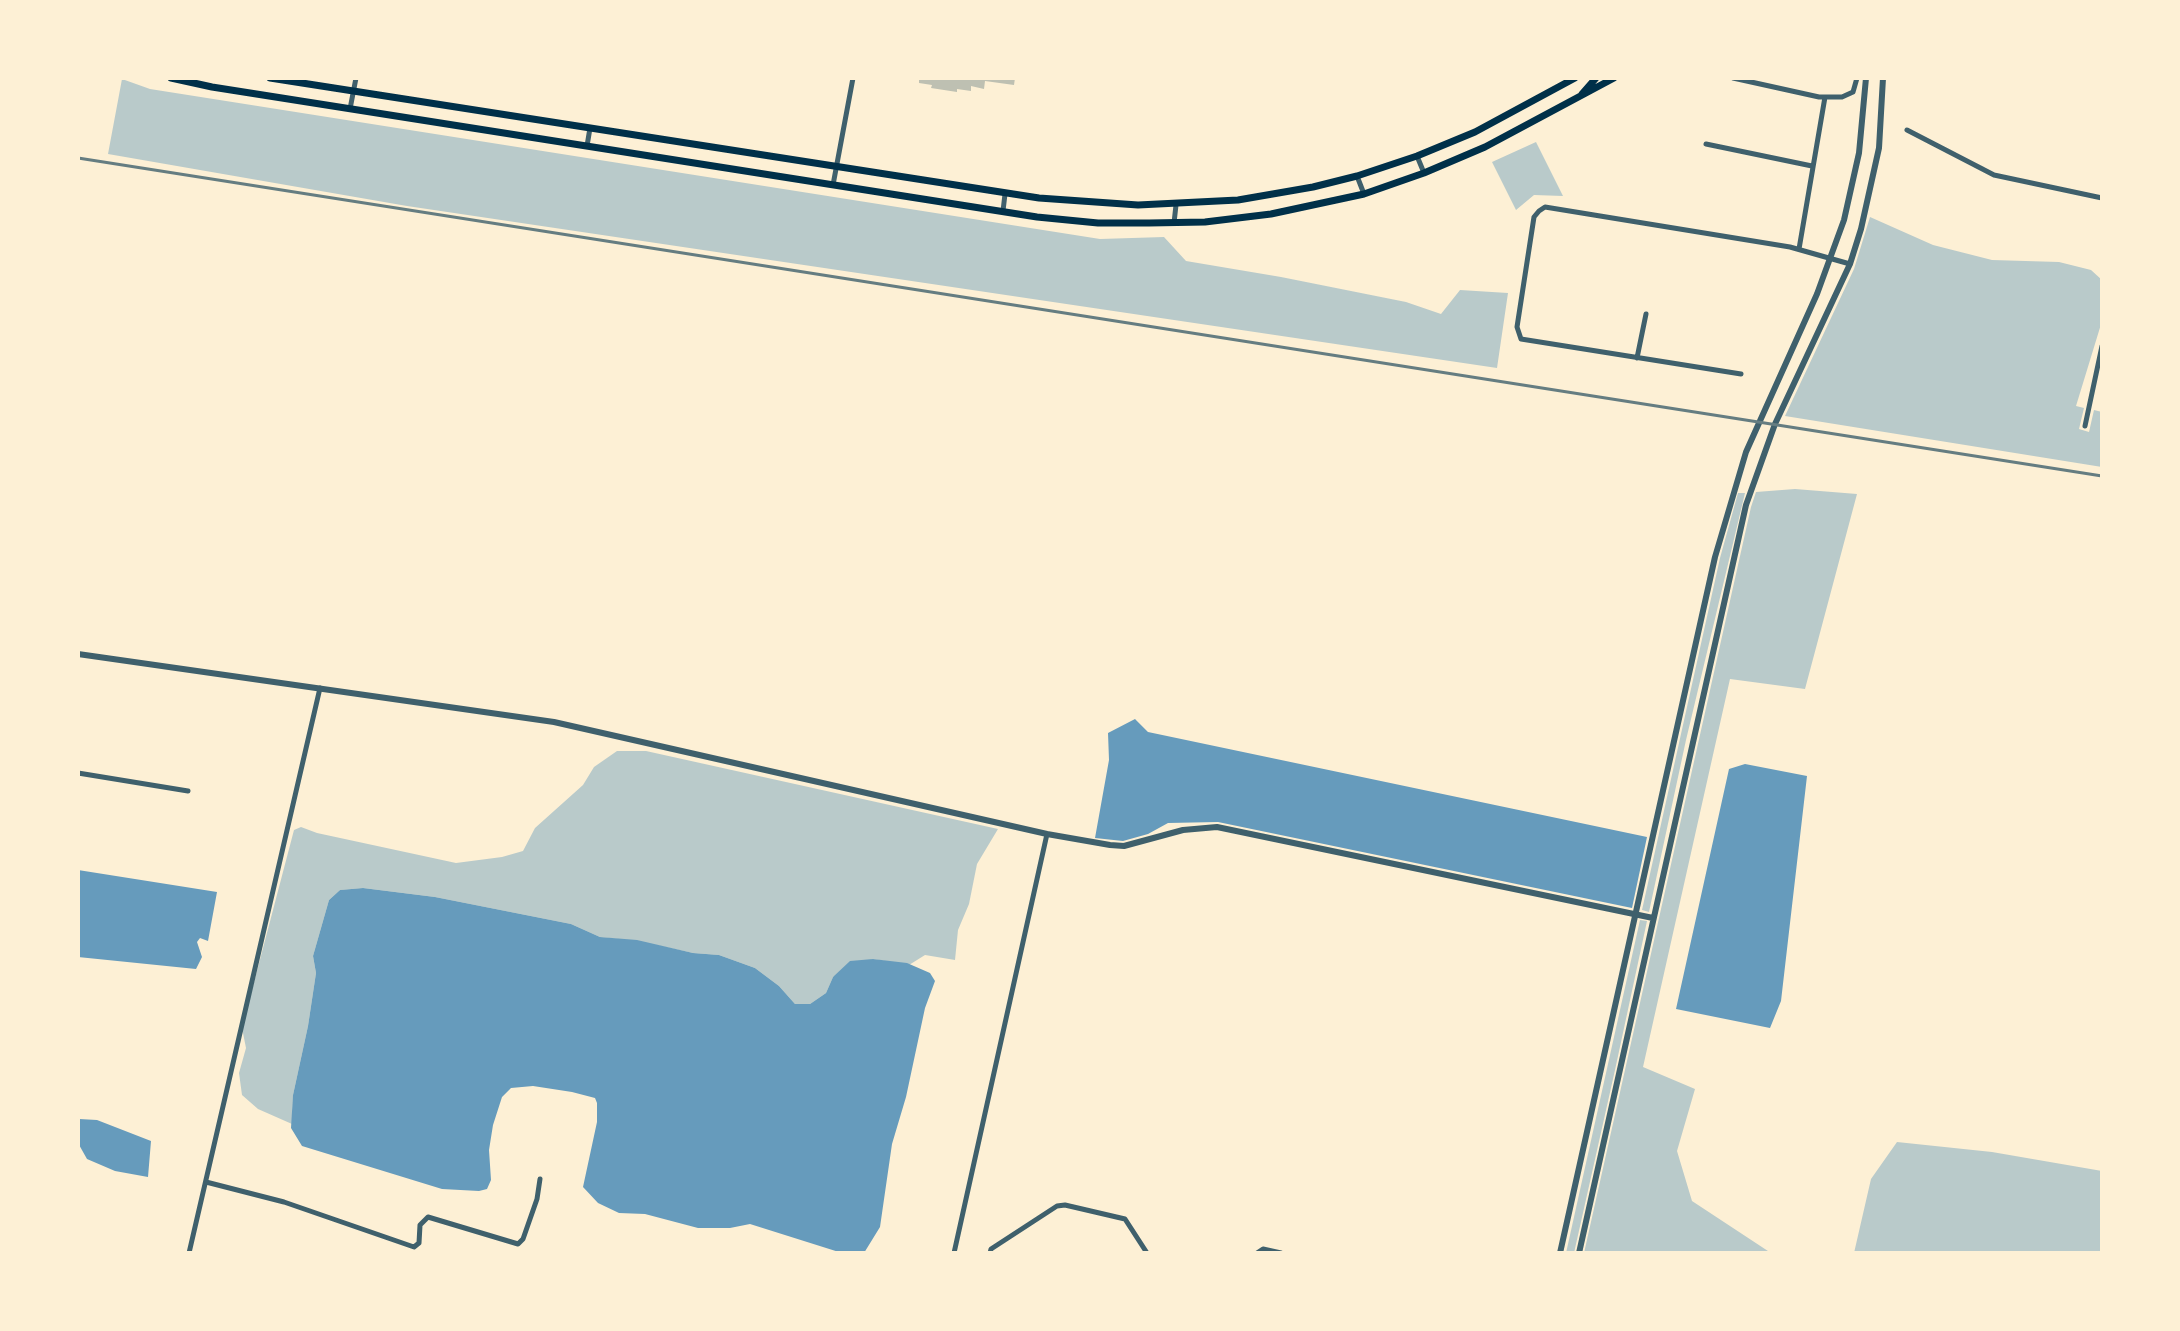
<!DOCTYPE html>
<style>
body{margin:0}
#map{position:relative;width:2180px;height:1331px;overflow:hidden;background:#fdf0d5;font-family:"Alegreya Sans",sans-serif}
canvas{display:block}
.frame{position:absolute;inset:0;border:80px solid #fdf0d5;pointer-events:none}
</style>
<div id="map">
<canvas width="2180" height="1331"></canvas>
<div class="frame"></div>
</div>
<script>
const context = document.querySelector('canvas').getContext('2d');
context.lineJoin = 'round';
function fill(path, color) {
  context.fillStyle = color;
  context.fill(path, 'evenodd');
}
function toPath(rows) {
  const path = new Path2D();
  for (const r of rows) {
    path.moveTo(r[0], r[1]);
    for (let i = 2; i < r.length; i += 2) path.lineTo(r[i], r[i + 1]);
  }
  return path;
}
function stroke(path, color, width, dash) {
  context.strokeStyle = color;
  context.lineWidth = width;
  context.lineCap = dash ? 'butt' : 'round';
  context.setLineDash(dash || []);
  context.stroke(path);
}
fill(toPath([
 [122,79,150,89,1100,239,1164,237,1186,261,1281,277,1406,302,1441,314,1460,290,1508,293,1497,368,407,206,108,154],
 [1536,142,1563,196,1534,195,1516,210,1492,162],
 [1870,217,1933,245,1992,260,2059,262,2091,270,2102,280,2102,321,2076,406,2084,408,2079,429,2089,432,2094,410,2102,412,2102,467,1785,416,1854,269],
 [1795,489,1857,494,1805,689,1730,679,1643,1067,1695,1089,1677,1151,1692,1201,1771,1253,1584,1253,1751,507,1756,492],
 [1738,493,1745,493,1686,740,1649,912,1642,910,1720,558],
 [617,751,646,751,998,829,977,864,969,904,958,930,955,960,925,955,909,965,873,959,833,977,826,993,810,1004,795,1004,779,986,755,968,719,955,693,953,637,941,600,937,571,924,435,897,363,888,340,890,329,900,313,956,316,973,308,1026,293,1095,292,1124,258,1109,242,1095,239,1073,246,1048,242,1028,294,830,301,827,317,833,456,863,502,857,523,851,535,828,583,785,594,767],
 [1640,920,1647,921,1615,1070,1574,1253,1566,1253],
 [1897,1142,1992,1152,2102,1171,2102,1253,1854,1253,1871,1179]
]), '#b9caca');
fill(toPath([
 [1135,719,1148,732,1647,837,1632,908,1218,822,1168,823,1148,834,1123,841,1095,838,1109,760,1108,733],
 [1745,764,1807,776,1781,1001,1770,1028,1676,1009,1729,769],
 [78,870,217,892,208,941,200,938,197,942,202,957,196,969,78,957],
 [363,888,435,897,571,924,600,937,637,940,693,953,719,955,755,968,779,986,795,1004,810,1004,826,993,833,977,850,961,873,959,907,963,930,973,935,981,925,1008,906,1097,892,1144,880,1227,864,1253,842,1253,750,1224,730,1228,698,1228,645,1214,619,1213,598,1203,583,1187,597,1122,597,1103,595,1098,572,1092,533,1086,511,1088,502,1097,493,1125,489,1150,491,1180,487,1189,479,1191,442,1189,302,1146,291,1128,293,1095,308,1026,316,973,313,956,329,900,340,890],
 [79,1119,97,1120,151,1141,148,1177,115,1171,87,1159,78,1143]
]), '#669bbc');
fill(toPath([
 [919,78,1015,78,1014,85,985,81,984,89,971,86,971,91,957,89,957,92,931,88,932,85,919,83]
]), '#bec0b2');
stroke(toPath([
 [1733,78,1819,97,1842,97,1853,92,1857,78],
 [350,109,356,78],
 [1907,130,1994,175,2102,198],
 [1706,144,1812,166],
 [587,146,590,128],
 [1417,156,1424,173],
 [1357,176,1364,194],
 [833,185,853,78],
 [1003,211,1005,194],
 [1174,223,1176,205],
 [1799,249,1825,97],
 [1637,358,1646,314],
 [1741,374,1521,339,1517,327,1534,217,1539,211,1545,207,1790,247,1850,264],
 [2085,426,2102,346],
 [78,773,188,791],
 [206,1182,284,1202,414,1247,419,1243,420,1225,428,1217,518,1244,523,1239,537,1199,540,1179],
 [189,1253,320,688],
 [954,1253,1047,834],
 [990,1253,991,1249,1057,1206,1065,1205,1125,1219,1147,1253],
 [1257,1253,1263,1249,1281,1253]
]), '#3f606c', 5);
stroke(toPath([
 [78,654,554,722,1047,834,1110,845,1124,846,1183,830,1217,827,1653,918],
 [1560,1253,1715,557,1746,452,1817,294,1844,220,1859,153,1866,78],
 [1579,1253,1746,505,1775,424,1850,264,1861,229,1879,148,1883,78]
]), '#3f606c', 6);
stroke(toPath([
 [171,78,212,87,1037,217,1098,223,1149,223,1205,222,1271,214,1364,194,1424,173,1485,147,1614,78],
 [270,78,1039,198,1138,205,1238,200,1313,187,1357,176,1417,156,1475,132,1575,78],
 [1582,94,1596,78]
]), '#003049', 7);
stroke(toPath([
 [78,158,2102,476]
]), '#657d81', 3);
</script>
